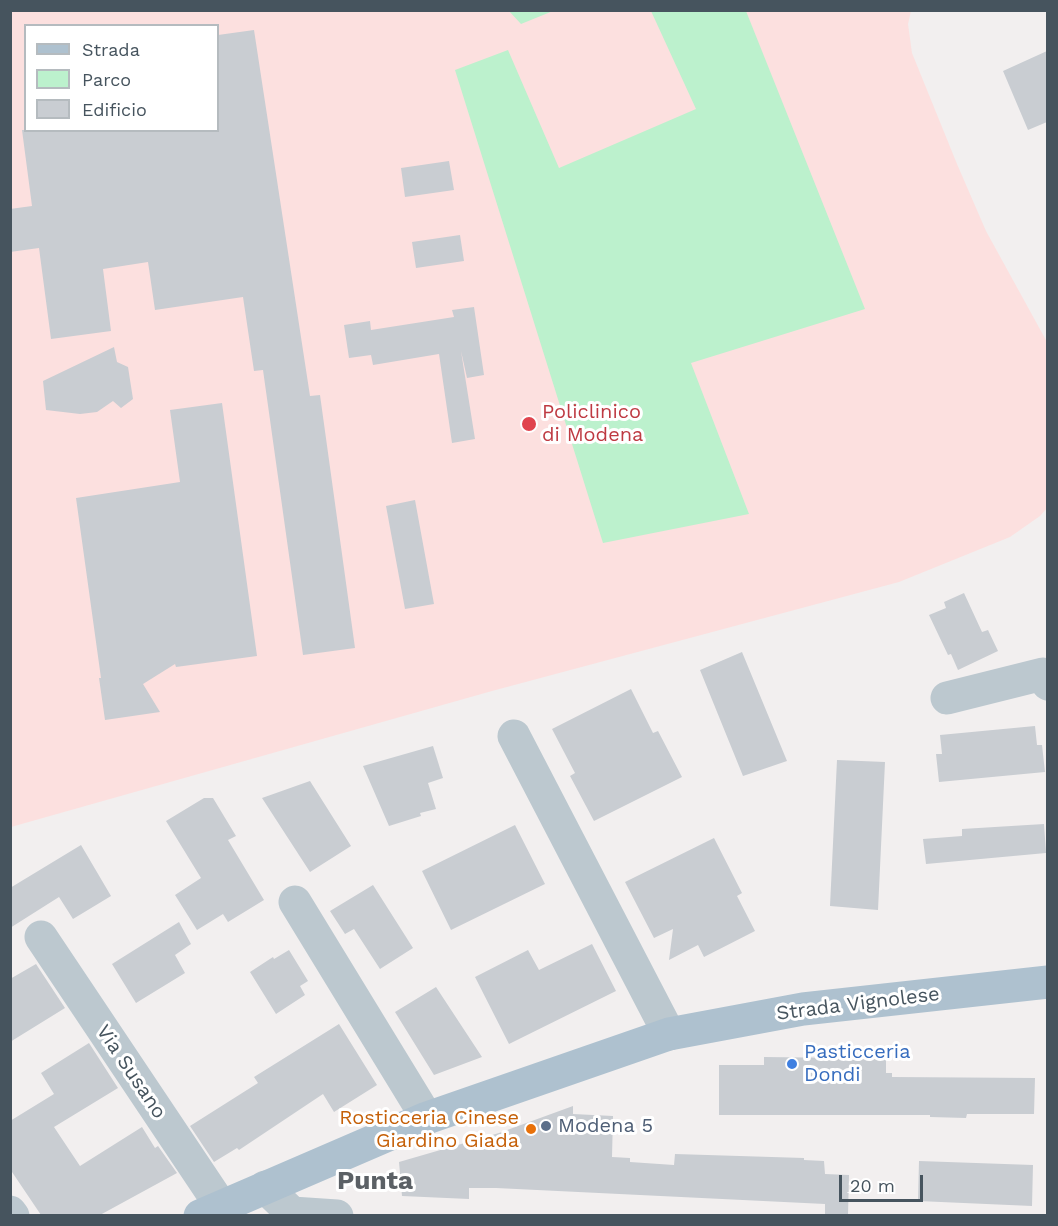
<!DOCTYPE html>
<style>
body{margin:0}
#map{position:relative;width:1058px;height:1226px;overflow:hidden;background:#f2efef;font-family:"Work Sans",sans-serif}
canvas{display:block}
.frame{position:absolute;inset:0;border:12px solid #46545e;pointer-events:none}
.legend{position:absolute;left:24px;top:24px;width:195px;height:108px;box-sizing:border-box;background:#fff;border:2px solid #b5bbbf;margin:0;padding:8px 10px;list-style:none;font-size:18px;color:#46545e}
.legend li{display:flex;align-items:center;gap:12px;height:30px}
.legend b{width:30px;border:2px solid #b5bbbf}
.scale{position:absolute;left:839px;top:1175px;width:84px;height:27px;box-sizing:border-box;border:3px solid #46545e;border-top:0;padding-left:8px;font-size:18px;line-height:21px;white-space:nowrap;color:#46545e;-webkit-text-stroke:4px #fff;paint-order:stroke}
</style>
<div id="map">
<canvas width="1058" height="1226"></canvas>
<div class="frame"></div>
<ul class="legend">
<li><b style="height:8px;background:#aec1cf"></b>Strada</li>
<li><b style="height:16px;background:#bcf1cd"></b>Parco</li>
<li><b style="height:16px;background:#c9cdd2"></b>Edificio</li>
</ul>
<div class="scale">20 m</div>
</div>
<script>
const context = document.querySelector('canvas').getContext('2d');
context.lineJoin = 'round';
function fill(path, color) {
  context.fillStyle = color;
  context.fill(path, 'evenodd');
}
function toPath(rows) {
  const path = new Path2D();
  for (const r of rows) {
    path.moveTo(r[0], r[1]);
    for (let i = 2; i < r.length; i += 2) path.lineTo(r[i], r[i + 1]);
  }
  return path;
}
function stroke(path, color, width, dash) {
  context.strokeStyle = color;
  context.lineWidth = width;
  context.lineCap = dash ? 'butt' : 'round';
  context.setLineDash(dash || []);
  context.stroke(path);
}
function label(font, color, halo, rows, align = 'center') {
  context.font = font + ' "Work Sans",sans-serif';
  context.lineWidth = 6;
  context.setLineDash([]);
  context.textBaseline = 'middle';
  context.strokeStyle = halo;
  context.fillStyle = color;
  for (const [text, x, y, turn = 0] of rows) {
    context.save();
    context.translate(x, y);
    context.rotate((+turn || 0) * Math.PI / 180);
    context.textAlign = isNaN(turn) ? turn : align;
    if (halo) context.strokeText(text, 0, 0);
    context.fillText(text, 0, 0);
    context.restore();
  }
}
fill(toPath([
 [11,11,911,11,908,24,912,53,957,164,986,231,1047,342,1048,507,1040,516,1010,537,899,582,492,691,11,827],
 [26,26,218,26,218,130,26,130]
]), '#fce0df');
fill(toPath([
 [509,11,553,11,521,24],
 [651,11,746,11,865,309,691,363,749,514,603,543,455,70,508,50,559,168,696,109]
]), '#bcf1cd');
fill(toPath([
 [254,30,310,396,320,395,355,648,303,655,263,370,254,371,243,297,155,310,148,262,103,269,111,331,51,339,39,248,10,252,10,209,32,206,22,130,218,130,218,35],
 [1047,51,1047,122,1028,130,1003,71],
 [449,161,454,190,405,197,401,168],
 [460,235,464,261,416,268,412,242],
 [474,307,484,375,467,378,461,351,475,439,452,443,439,354,373,365,371,355,349,358,344,325,370,321,371,330,454,317,452,310],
 [114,347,117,362,128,367,133,399,121,408,113,401,97,412,80,414,46,410,43,381],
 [222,403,257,656,176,667,175,664,143,684,160,712,105,720,99,678,101,678,76,498,180,482,170,410],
 [415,500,434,604,405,609,386,506],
 [964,593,982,632,988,630,998,651,958,670,951,654,948,655,929,615,946,608,944,602],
 [742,652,787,761,743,776,700,670],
 [631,689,653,733,658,731,682,777,594,821,570,776,575,773,552,729],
 [1035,726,1037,745,1042,745,1045,772,939,782,936,754,942,754,940,735],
 [433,746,443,778,428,783,436,809,420,813,421,816,389,826,363,766],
 [837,760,885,762,878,910,830,906],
 [310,781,351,846,310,872,262,798],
 [204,798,213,798,236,836,228,840,264,900,228,922,223,914,197,930,175,895,201,878,166,821],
 [1044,824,1046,853,926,864,923,839,962,836,962,829],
 [515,825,545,884,451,930,422,871],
 [714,838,742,893,737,896,755,931,704,957,698,945,669,960,673,929,654,938,625,882],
 [81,845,111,896,73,919,59,897,10,928,10,888],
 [373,885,413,948,380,969,354,929,345,934,330,911],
 [179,922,191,944,175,955,185,973,136,1003,112,964],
 [592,944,616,991,509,1044,475,977,528,950,539,970],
 [289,950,308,981,300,986,305,995,276,1014,250,972,273,957,274,959],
 [36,964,65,1008,10,1042,10,979],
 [436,987,482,1057,434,1075,395,1012],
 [339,1024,377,1085,334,1112,323,1094,239,1150,237,1148,214,1162,190,1126,258,1083,254,1077],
 [89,1043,118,1088,54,1127,80,1166,142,1127,155,1148,158,1146,177,1173,100,1215,41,1215,10,1169,10,1121,54,1094,41,1073],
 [846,1050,886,1050,886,1073,892,1073,892,1077,1035,1078,1034,1114,967,1114,966,1118,930,1117,930,1115,719,1115,719,1065,764,1065,764,1057,846,1058],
 [573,1106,573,1114,613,1116,612,1157,630,1158,630,1162,674,1165,675,1154,804,1158,804,1160,824,1161,825,1174,849,1175,848,1215,825,1215,825,1204,496,1188,469,1188,469,1199,402,1196,399,1162,499,1133],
 [919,1161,1033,1165,1032,1206,918,1201]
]), '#c9cdd2');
stroke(toPath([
 [947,698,1043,674,1048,684],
 [514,736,669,1034],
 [295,902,427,1118],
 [41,937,221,1206],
 [265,1187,292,1213,337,1216],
 [10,1212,13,1216]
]), '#bcc8cf', 33);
stroke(toPath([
 [200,1216,427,1118,669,1034,803,1009,1048,982]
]), '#aec1cf', 33);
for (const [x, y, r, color] of [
 [529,424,8,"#e0444e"],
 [792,1064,6,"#3f7fe0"],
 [546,1126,6,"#5c6f8a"],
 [531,1129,6,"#e8710a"]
]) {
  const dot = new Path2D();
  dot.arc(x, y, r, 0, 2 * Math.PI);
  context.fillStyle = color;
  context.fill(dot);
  stroke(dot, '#fff', 2);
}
label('20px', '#be3a42', '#fff', [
 ["Policlinico",542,412],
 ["di Modena",542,435]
], 'left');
label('20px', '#46545e', '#fff', [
 ["Strada Vignolese",858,1004,-7],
 ["Via Susano",131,1072,56]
]);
label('20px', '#366cbe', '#fff', [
 ["Pasticceria",804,1052],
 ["Dondi",804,1075]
], 'left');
label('20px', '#c56008', '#fff', [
 ["Rosticceria Cinese",519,1118],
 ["Giardino Giada",519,1141]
], 'right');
label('20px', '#4e5e75', '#fff', [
 ["Modena 5",558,1126]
], 'left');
label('bold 26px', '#5b6065', '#fff', [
 ["Punta",375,1181]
]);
</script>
